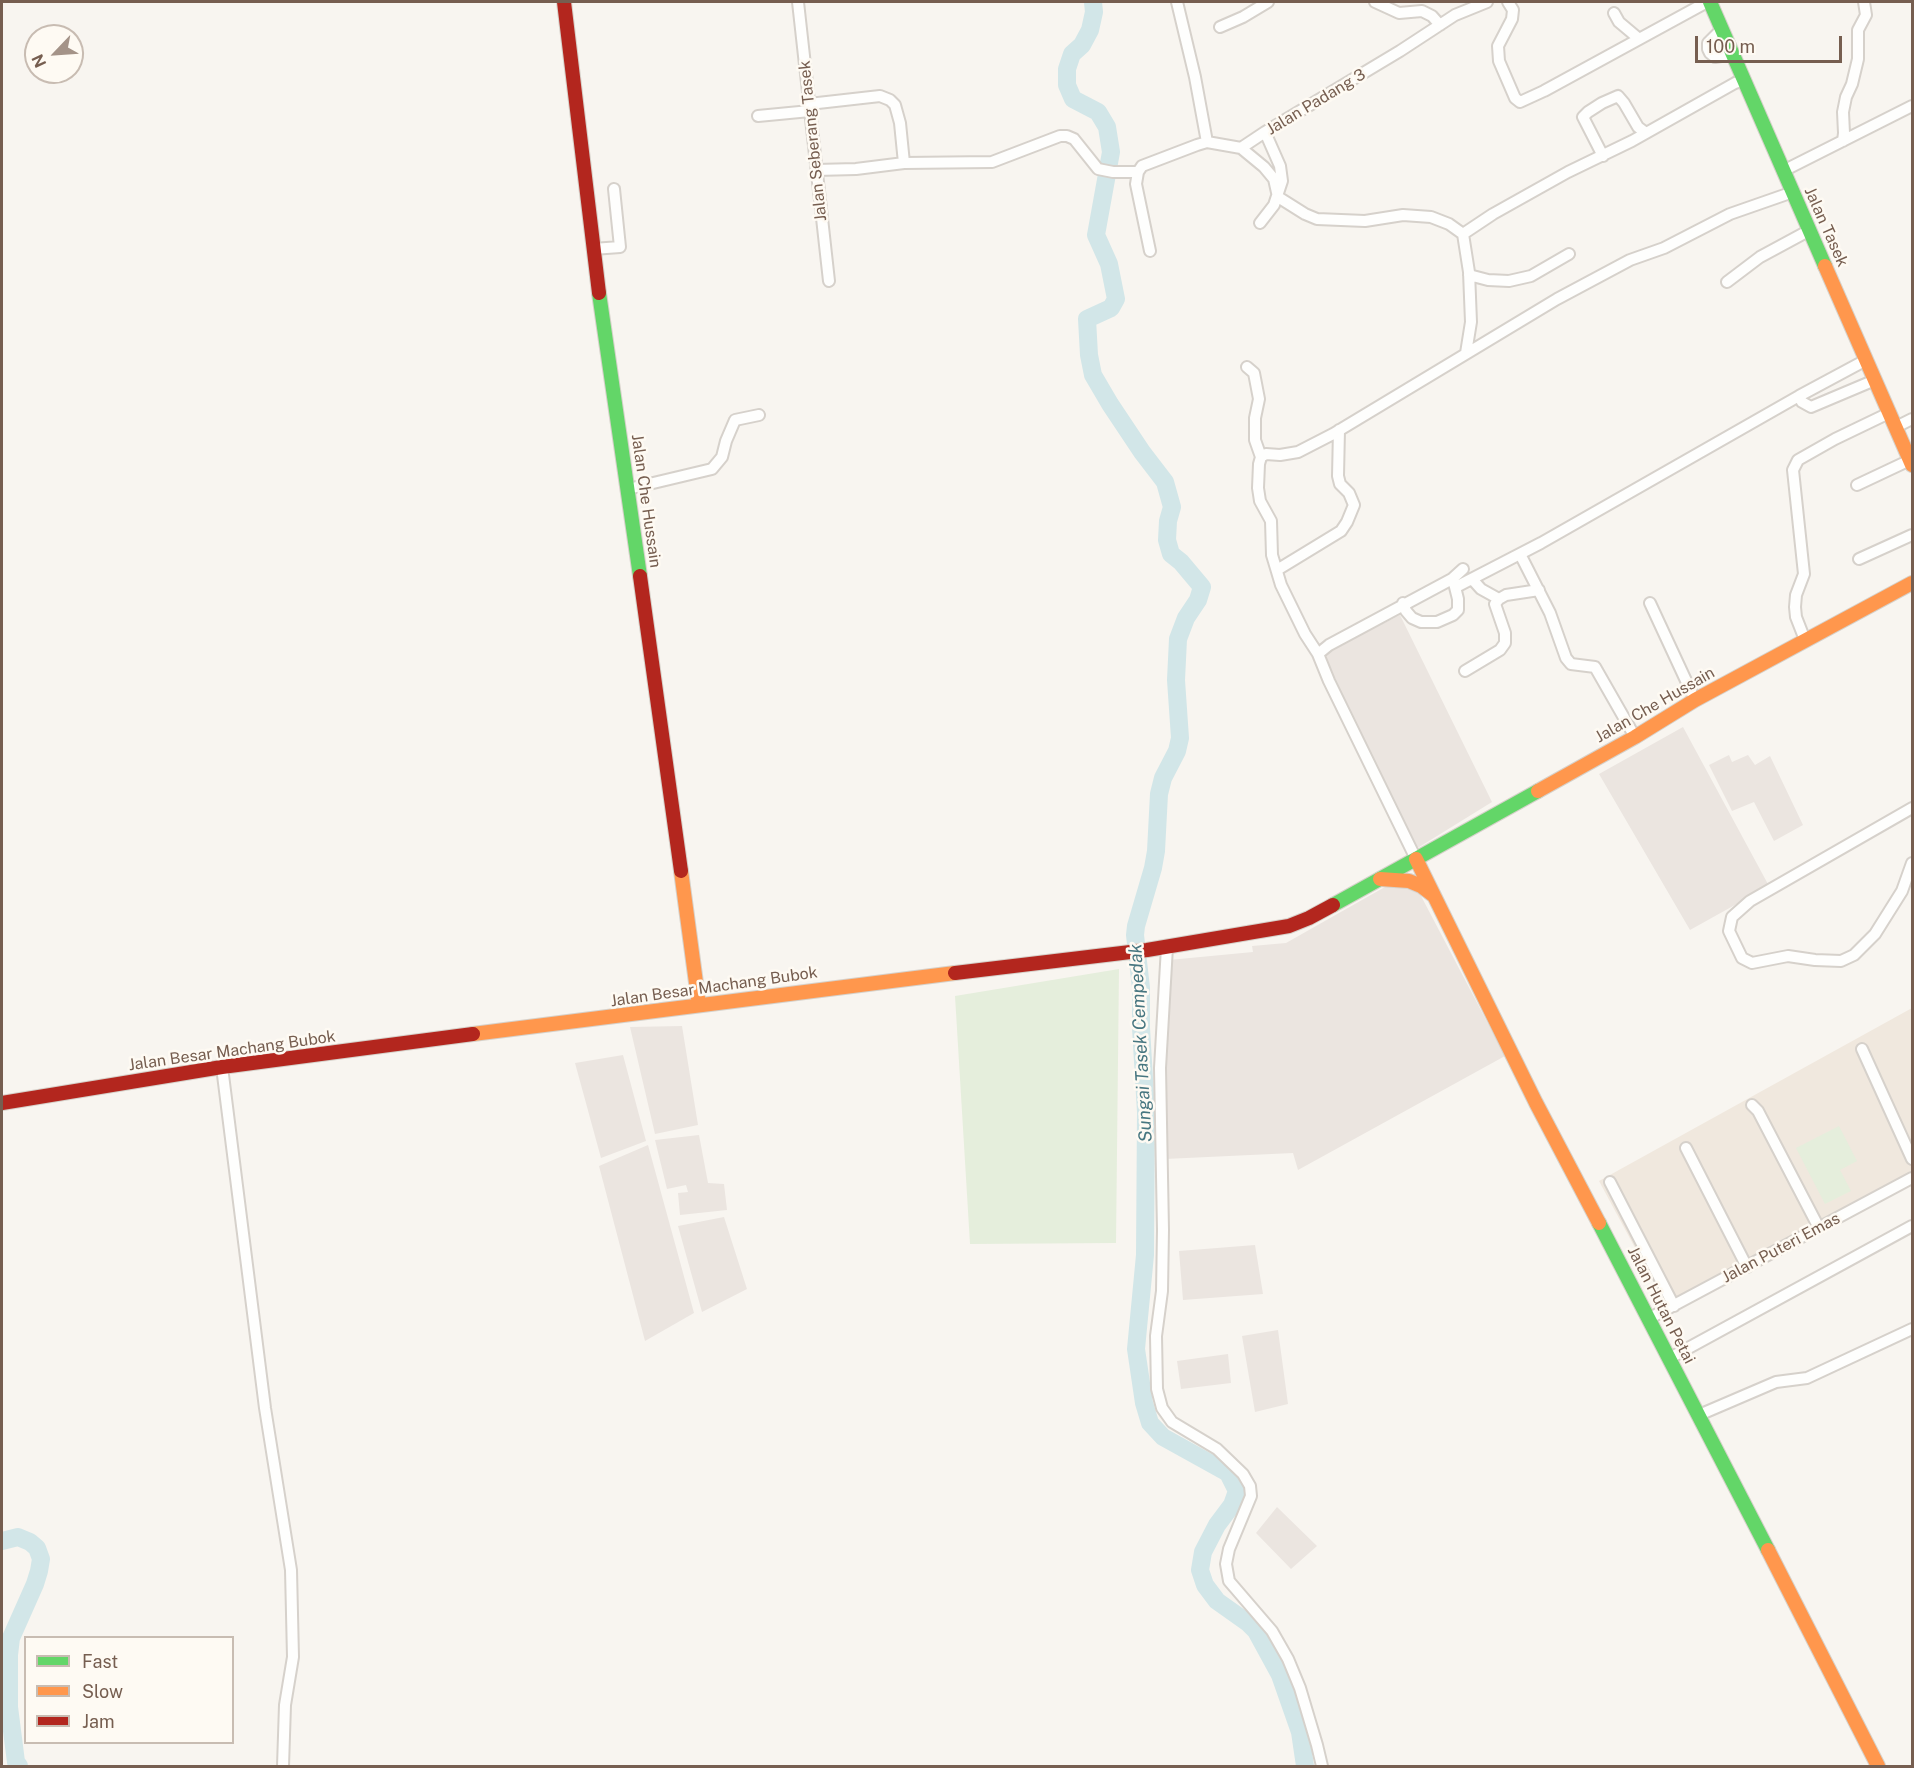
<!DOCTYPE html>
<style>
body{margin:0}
#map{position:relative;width:1914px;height:1768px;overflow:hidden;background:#f8f5f0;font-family:"Public Sans",sans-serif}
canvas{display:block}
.frame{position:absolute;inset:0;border:3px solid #765e50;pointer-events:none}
.legend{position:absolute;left:24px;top:1636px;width:210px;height:108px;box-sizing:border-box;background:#fefaf3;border:2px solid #c8bcb2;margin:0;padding:8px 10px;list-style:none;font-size:18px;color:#765e50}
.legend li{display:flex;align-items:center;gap:12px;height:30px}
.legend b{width:30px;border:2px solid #c8bcb2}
.north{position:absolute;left:24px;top:24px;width:60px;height:60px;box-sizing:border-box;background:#fefaf3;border:2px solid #c8bcb2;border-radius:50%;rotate:245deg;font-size:16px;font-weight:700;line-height:24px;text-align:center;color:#765e50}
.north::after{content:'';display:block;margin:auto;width:21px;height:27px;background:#a49388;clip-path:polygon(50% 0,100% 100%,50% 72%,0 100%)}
.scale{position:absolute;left:1695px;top:36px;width:147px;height:27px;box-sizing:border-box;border:3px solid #765e50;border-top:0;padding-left:8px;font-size:18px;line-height:21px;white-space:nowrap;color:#765e50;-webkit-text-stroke:4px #fefaf3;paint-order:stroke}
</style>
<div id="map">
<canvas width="1914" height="1768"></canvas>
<div class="frame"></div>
<ul class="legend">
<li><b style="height:8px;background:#63d668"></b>Fast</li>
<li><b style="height:8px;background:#ff974d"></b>Slow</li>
<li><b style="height:8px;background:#b3261e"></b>Jam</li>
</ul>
<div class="north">N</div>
<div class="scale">100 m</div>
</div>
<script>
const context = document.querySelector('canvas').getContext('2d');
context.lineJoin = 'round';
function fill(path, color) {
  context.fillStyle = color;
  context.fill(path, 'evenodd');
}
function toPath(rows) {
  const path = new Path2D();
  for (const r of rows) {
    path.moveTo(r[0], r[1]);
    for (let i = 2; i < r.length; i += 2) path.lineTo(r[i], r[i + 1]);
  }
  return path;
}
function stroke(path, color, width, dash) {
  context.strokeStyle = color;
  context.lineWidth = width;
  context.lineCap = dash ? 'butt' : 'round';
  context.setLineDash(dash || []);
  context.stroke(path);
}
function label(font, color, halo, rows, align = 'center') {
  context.font = font + ' "Public Sans",sans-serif';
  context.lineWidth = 5;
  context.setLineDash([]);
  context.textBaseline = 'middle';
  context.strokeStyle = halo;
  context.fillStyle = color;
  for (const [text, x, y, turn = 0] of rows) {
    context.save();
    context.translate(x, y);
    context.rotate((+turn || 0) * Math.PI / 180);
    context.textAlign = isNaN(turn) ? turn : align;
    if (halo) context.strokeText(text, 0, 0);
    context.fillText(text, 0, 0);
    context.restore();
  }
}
fill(toPath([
 [1912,1008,1912,1183,1669,1311,1599,1181]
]), '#f0e8de');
fill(toPath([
 [1400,615,1492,802,1416,849,1325,663,1327,652],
 [1683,727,1769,886,1690,930,1599,774],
 [1729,755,1732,762,1748,755,1755,765,1770,756,1803,825,1774,841,1754,802,1732,811,1709,765],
 [1392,883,1420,894,1505,1056,1298,1170,1293,1153,1165,1159,1161,1045,1169,960,1253,952,1252,946,1286,943],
 [682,1026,698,1125,655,1134,630,1027],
 [623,1055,646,1141,601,1158,575,1063],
 [699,1135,708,1183,724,1184,727,1210,680,1215,678,1193,688,1192,686,1185,667,1189,655,1140],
 [648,1145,694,1313,645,1341,599,1166],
 [724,1217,747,1289,702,1312,678,1226],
 [1255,1245,1263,1294,1183,1300,1179,1251],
 [1278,1330,1288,1404,1255,1412,1242,1336],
 [1228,1354,1231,1383,1181,1389,1177,1361],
 [1277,1507,1317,1546,1291,1569,1256,1533]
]), '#ebe5e0');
fill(toPath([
 [1119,969,1116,1243,970,1244,955,996],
 [1839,1126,1857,1161,1840,1170,1851,1191,1825,1204,1796,1148]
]), '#e5eedc');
stroke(toPath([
 [1093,2,1094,12,1090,30,1082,45,1072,54,1067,69,1067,85,1073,99,1098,112,1107,127,1111,152,1096,235,1109,264,1116,299,1111,308,1087,319,1089,355,1093,375,1110,404,1142,452,1165,482,1172,507,1168,521,1167,540,1171,554,1181,562,1202,587,1198,600,1186,618,1178,639,1176,680,1180,738,1177,751,1163,778,1159,794,1156,851,1153,868,1136,926,1135,935,1141,988,1141,1028,1146,1112,1145,1255,1136,1349,1144,1403,1150,1423,1163,1437,1228,1473,1237,1491,1232,1505,1217,1525,1203,1552,1200,1570,1205,1585,1217,1601,1248,1623,1256,1631,1280,1675,1300,1732,1305,1766],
 [2,1541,18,1537,30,1542,37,1548,41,1559,39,1571,35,1584,11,1638,9,1655,9,1707,16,1762,19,1766]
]), '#d2e6e8', 18);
const street = toPath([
 [798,2,829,281],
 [1177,2,1195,77,1207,142],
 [1375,2,1399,13,1422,11,1432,16,1440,25],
 [1508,2,1513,10,1512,19,1498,46,1499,61,1515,98,1520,102,1544,91,1707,2],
 [1614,13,1619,22,1638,38],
 [1220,27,1243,17,1268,2],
 [1722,29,1708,43,1708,49,1710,53,1715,57,1733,54],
 [809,104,880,96,890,100,895,105,900,123,904,163],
 [758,116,810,111],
 [1843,141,1844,133,1843,112,1846,97,1852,84,1858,59,1858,30,1866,15,1864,2],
 [1241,148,1264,167,1274,179,1278,197,1305,214,1317,219,1365,221,1403,215,1431,217,1449,224,1463,234],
 [1603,156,1583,117,1588,112,1602,103,1618,96,1624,103,1638,127,1646,133],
 [816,170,856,169,904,163,992,162,1060,136,1067,136,1074,139,1098,169,1113,172,1138,172],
 [1783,171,1912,106],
 [1138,172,1142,166,1197,145,1207,142,1241,148,1265,132,1400,51,1455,15,1487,2],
 [1138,172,1136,184,1150,251],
 [1260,223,1274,205,1282,181,1280,166,1265,132],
 [593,249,620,247,614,189],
 [1469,275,1488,280,1509,281,1531,276,1569,254],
 [1727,282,1760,257,1810,230],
 [1466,353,1471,322,1469,272,1463,234,1493,214,1568,172,1632,141,1735,83,1744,80],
 [1247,367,1254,373,1259,399,1255,418,1255,440,1261,457,1259,464,1258,488,1260,501,1271,521,1272,555,1281,585,1305,634,1318,654,1329,681,1416,859],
 [1799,396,1802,402,1811,407,1875,380],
 [1896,427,1912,419],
 [1261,457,1266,454,1280,455,1298,452,1333,434,1557,299,1630,260,1664,248,1730,214,1793,192],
 [1857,485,1910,460],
 [628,489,712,469,722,457,726,441,735,420,759,415],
 [1520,554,1550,613,1566,658,1571,664,1595,667,1635,737],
 [1859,559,1912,535],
 [1277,570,1341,531,1347,522,1354,505,1349,493,1340,484,1338,476,1339,430],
 [1472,579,1481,589,1499,599],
 [1456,587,1541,543,1799,396,1866,360],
 [1403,603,1406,611,1412,618,1421,622,1437,622,1453,615,1458,610,1458,599,1454,583],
 [1650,603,1695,700],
 [1805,640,1796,617,1795,607,1796,595,1804,574,1793,470,1798,460,1835,439,1889,413],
 [1318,654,1329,645,1452,579,1463,569],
 [1465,671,1500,650,1505,643,1505,633,1495,604,1499,599,1506,595,1539,590],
 [1912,808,1750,901,1732,917,1729,931,1742,958,1752,963,1788,956,1815,960,1841,961,1854,955,1875,934,1902,891,1912,863],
 [1167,947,1160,1068,1163,1230,1162,1291,1156,1336,1157,1389,1162,1408,1172,1422,1217,1449,1243,1474,1250,1486,1251,1496,1229,1549,1226,1564,1229,1581,1272,1631,1288,1659,1300,1688,1317,1745,1322,1766],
 [1862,1049,1912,1159],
 [222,1067,265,1408,291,1570,293,1657,285,1705,283,1766],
 [1752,1105,1758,1111,1819,1228],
 [1686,1148,1747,1267],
 [1610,1182,1674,1306],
 [1650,1318,1912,1178],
 [1670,1358,1912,1226],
 [1699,1415,1776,1382,1807,1378,1912,1329]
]);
const fast = toPath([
 [1710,2,1825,266],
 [599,293,640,576],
 [1333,905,1538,791],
 [1599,1223,1768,1550]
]);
const slow = toPath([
 [1825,266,1912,465],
 [1538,791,1635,737,1695,700,1912,583],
 [1416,859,1536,1103,1599,1223],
 [681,871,699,1005],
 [1380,879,1409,881,1421,886,1434,896],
 [473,1034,955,973],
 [1768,1550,1878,1766]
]);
const jam = toPath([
 [564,2,599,293],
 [640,576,681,871],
 [955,973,1147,950,1289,926,1309,918,1333,905],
 [2,1103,222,1067,473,1034]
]);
stroke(street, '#d6d1cb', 14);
stroke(fast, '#d6d1ca', 16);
stroke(slow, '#d6d1ca', 16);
stroke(jam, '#d6d1ca', 16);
stroke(street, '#fefefd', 10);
stroke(fast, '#63d668', 14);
stroke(slow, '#ff974d', 14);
stroke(jam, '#b3261e', 14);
label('16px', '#765e50', '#fefaf3', [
 ["Jalan Padang 3",1316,102,-31],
 ["Jalan Seberang Tasek",813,141,-96],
 ["Jalan Tasek",1826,227,66],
 ["Jalan Che Hussain",646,501,82],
 ["Jalan Che Hussain",1655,705,-30],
 ["Jalan Besar Machang Bubok",714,987,-8],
 ["Jalan Besar Machang Bubok",232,1051,-8],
 ["Jalan Puteri Emas",1781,1248,-28],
 ["Jalan Hutan Petai",1661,1305,63]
]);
label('italic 18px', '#477680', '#fefaf3', [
 ["Sungai Tasek Cempedak",1141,1043,-93]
]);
</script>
